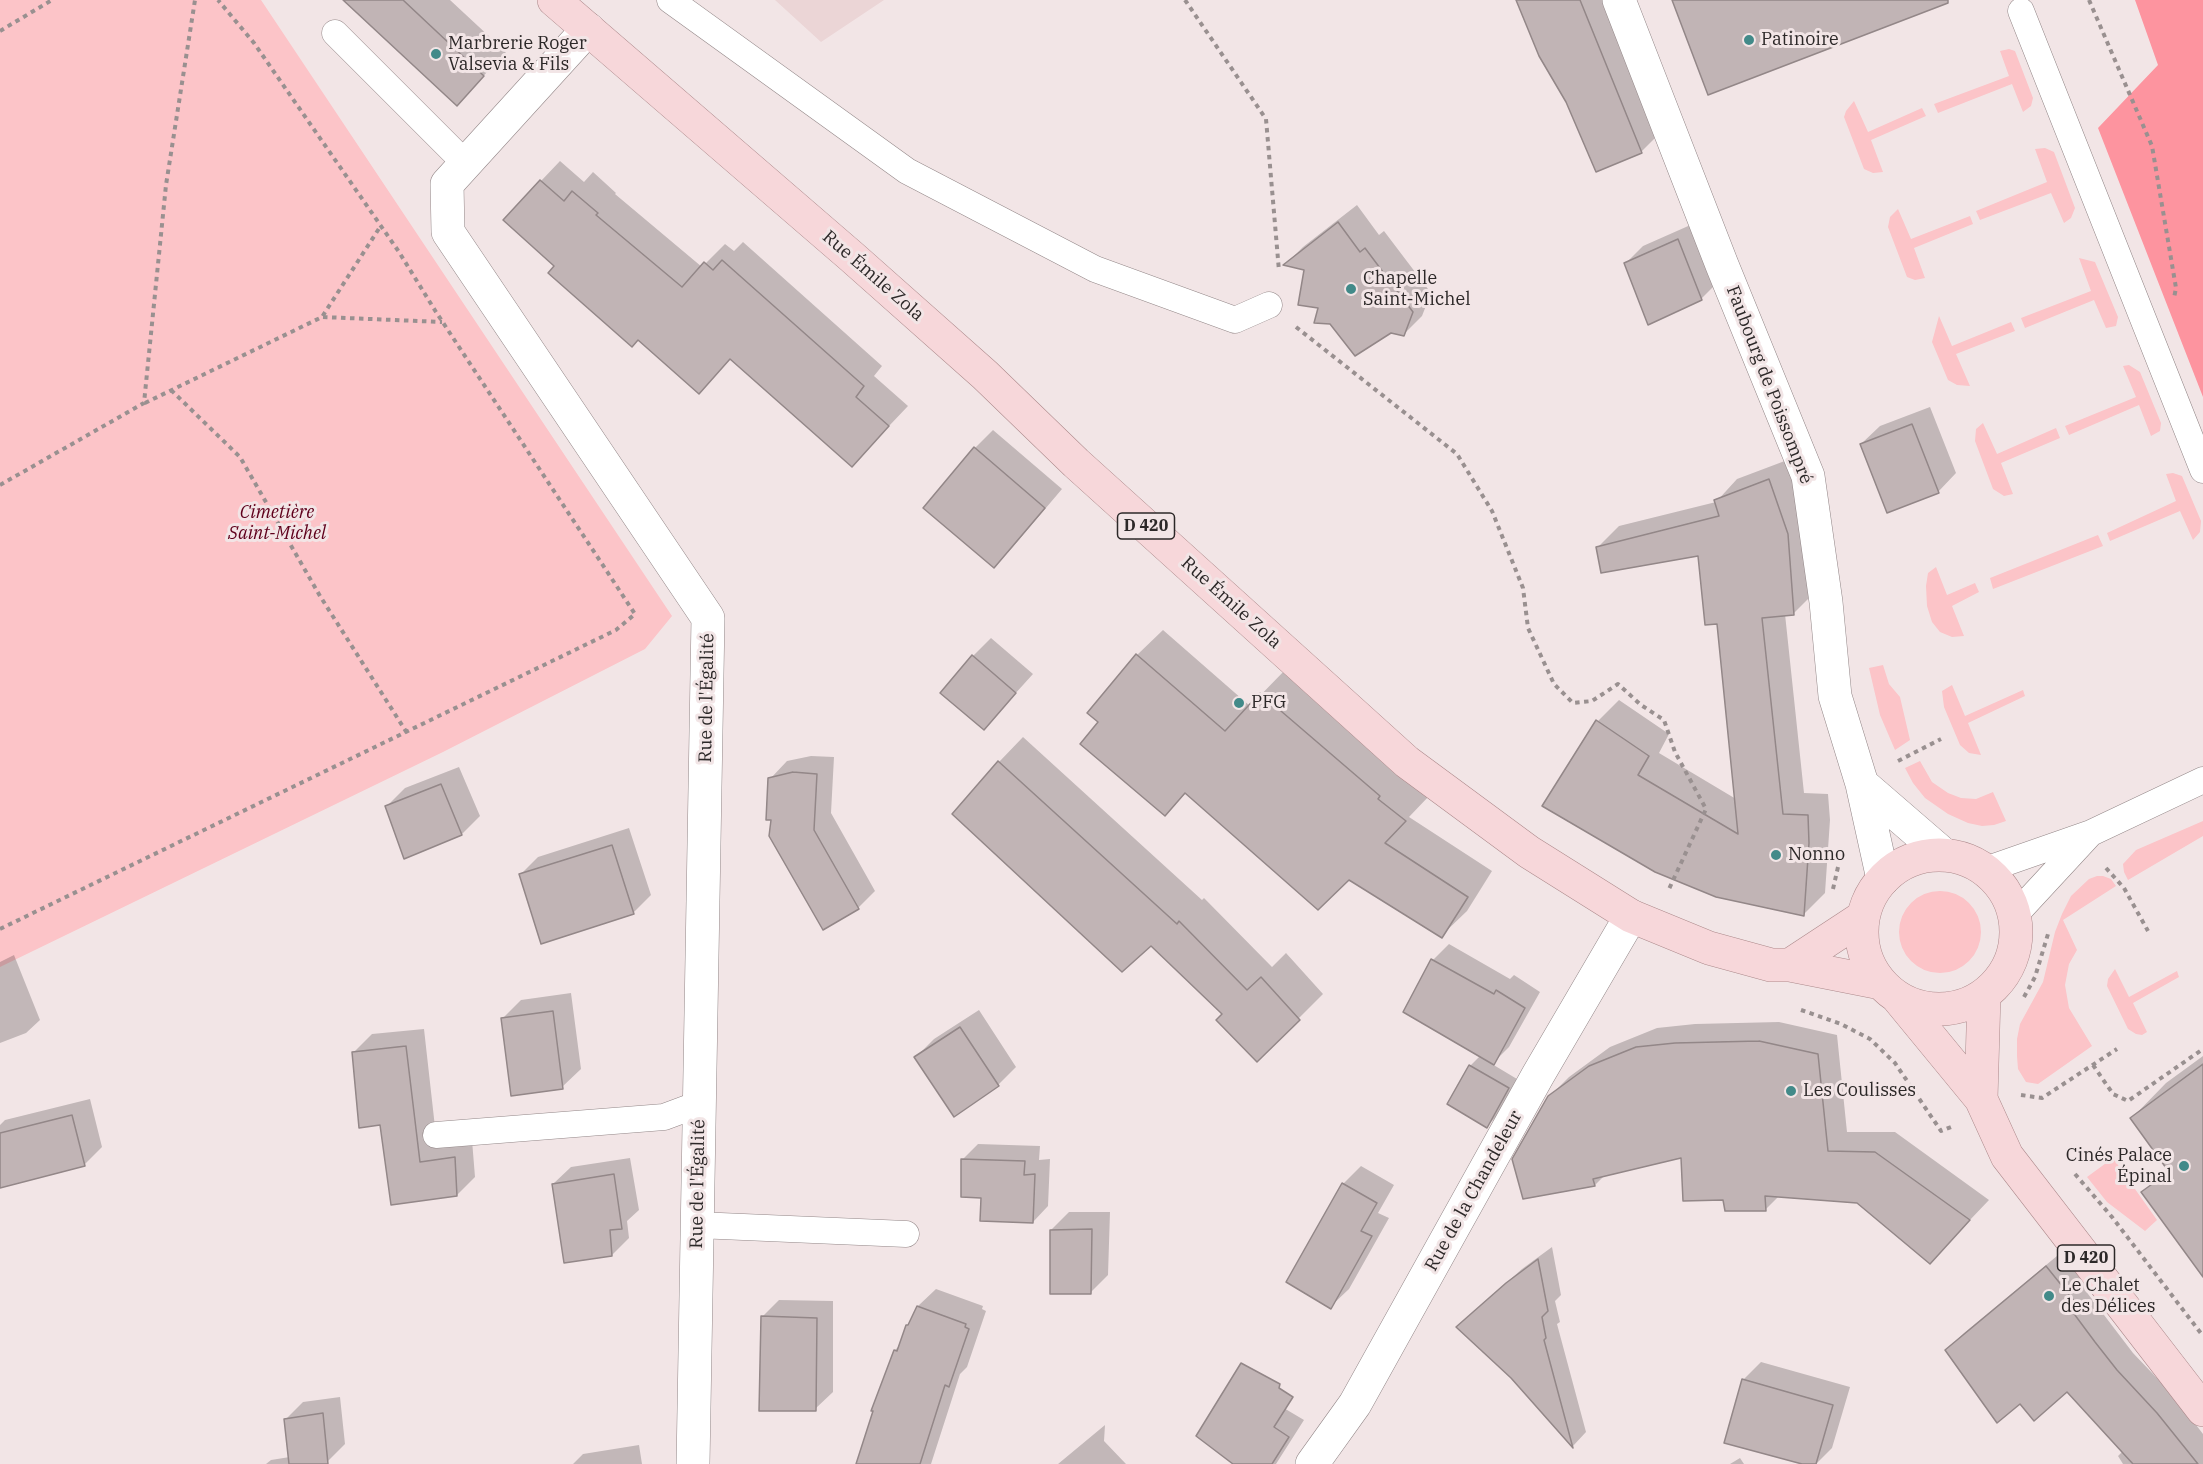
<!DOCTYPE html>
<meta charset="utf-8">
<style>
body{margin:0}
canvas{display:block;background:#f2e5e6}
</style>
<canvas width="2203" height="1464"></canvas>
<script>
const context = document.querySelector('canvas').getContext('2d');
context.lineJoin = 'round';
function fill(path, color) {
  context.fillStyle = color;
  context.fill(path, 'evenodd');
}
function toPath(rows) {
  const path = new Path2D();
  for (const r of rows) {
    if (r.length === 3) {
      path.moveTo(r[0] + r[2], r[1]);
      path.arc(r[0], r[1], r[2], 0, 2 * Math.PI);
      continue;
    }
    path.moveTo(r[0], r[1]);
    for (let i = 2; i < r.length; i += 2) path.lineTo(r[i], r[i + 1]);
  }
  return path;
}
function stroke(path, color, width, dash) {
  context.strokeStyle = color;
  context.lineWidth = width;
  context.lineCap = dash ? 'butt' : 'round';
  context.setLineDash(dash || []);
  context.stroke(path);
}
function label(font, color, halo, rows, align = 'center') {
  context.font = font + ' "IBM Plex Serif",serif';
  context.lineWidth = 6;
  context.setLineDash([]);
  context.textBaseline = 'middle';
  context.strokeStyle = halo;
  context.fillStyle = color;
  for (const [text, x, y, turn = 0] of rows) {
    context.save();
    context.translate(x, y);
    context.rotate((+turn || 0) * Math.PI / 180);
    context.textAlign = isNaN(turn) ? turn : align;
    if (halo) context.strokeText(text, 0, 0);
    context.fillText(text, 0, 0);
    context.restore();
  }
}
fill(toPath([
 [775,0,884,0,821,42]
]), '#ebd5d6');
fill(toPath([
 [0,0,261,0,672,616,645,649,443,752,0,967],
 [2009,49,2015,51,2033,98,2031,106,2023,112,2012,84,1938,113,1934,104,2009,76,2000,51],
 [1854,101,1868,132,1922,108,1926,116,1871,140,1883,172,1873,173,1864,169,1844,117,1846,111],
 [2045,148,2054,152,2075,208,2071,218,2064,223,2051,193,1980,220,1976,211,2047,182,2035,149],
 [1898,209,1911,239,1970,216,1973,224,1914,248,1925,278,1915,280,1907,277,1888,227,1890,217],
 [2079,258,2095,262,2118,317,2116,326,2106,328,2094,300,2025,328,2021,318,2091,291],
 [1939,316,1952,346,2011,322,2015,331,1956,354,1970,386,1957,385,1948,380,1932,342],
 [2129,365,2140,372,2161,423,2160,431,2151,436,2139,405,2069,435,2065,426,2136,397,2123,366],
 [1983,423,1997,454,2056,428,2060,438,2001,463,2013,494,2004,496,1993,489,1975,441,1976,429],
 [2173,473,2182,476,2201,521,2200,532,2193,540,2180,511,2110,541,2107,533,2176,501,2166,474],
 [2098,535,2103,546,1993,589,1990,578],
 [1936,567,1947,595,1975,583,1979,592,1952,606,1964,636,1952,637,1940,632,1932,622,1927,606,1926,586,1928,573],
 [1883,665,1889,684,1900,697,1910,740,1895,750,1880,715,1869,668],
 [1952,685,1965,716,2023,690,2025,696,1968,723,1981,755,1969,753,1960,745,1944,707,1942,691],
 [1920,761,1932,782,1948,793,1961,798,1976,799,1993,792,2006,821,1994,825,1982,826,1968,823,1948,814,1925,798,1913,783,1905,768],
 [2203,821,2203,836,2128,880,2124,872,2123,864,2136,850],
 [2097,876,2103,876,2111,879,2116,886,2063,920,2077,950,2069,964,2065,985,2069,1008,2092,1046,2038,1084,2026,1082,2018,1069,2017,1056,2017,1039,2020,1024,2043,982,2055,932,2062,914,2071,896,2089,879],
 [1940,932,41],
 [2115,969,2129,997,2177,971,2179,977,2133,1003,2147,1032,2142,1035,2136,1034,2128,1029,2107,986,2108,979],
 [2113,1158,2157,1220,2145,1231,2107,1202,2087,1177]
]), '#fcc4c8');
fill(toPath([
 [2135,0,2203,0,2203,397,2098,128,2158,65]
]), '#fd949f');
fill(toPath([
 [345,0,450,0,506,52,457,104],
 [1518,0,1604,0,1659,134,1641,152,1567,101],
 [560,161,584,182,593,172,616,193,615,194,702,267,725,244,734,251,743,242,882,366,874,376,908,406,852,465,731,358,699,392,556,266,541,181],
 [1357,205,1379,235,1384,231,1431,293,1422,316,1404,334,1320,307,1305,269,1286,264,1303,247],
 [1695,223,1718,282,1701,299,1626,263,1643,246],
 [1930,407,1956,473,1938,492,1861,444,1880,426],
 [993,430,1062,489,1012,548,994,566,925,508,975,448],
 [1790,459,1815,592,1793,614,1785,614,1804,793,1828,794,1830,820,1825,893,1803,915,1716,896,1598,721,1619,700,1669,734,1659,753,1736,799,1718,622,1700,555,1598,547,1619,526,1716,502,1737,479],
 [1163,630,1250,706,1286,669,1430,795,1409,817,1492,871,1467,911,1441,936,1349,878,1187,792,1165,814,1100,722,1137,655],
 [991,638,1033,674,984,728,973,656],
 [1023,737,1202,900,1204,898,1272,967,1286,953,1323,994,1257,1060,1224,1014,999,762],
 [811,756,834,757,831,813,875,891,858,908,772,819,770,779,787,761],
 [459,767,480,816,462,834,387,806,405,788],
 [629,828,651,895,633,913,520,875,538,857],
 [1449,944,1510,979,1514,975,1540,992,1509,1047,1492,1064,1517,1079,1496,1117,1487,1126,1470,1066,1481,1055,1405,1011,1433,960],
 [14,955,40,1020,26,1033,0,1043,0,962],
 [571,993,581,1069,562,1087,503,1018,521,1000],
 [979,1010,1016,1067,998,1085,916,1057,934,1039],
 [1779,1022,1837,1035,1847,1132,1895,1132,1989,1200,1949,1242,1857,1201,1779,1196,1765,1210,1724,1198,1682,1156,1605,1175,1595,1185,1549,1097,1569,1077,1610,1047,1657,1028,1695,1024],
 [424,1029,437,1145,472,1140,475,1177,457,1195,392,1203,381,1124,354,1052,372,1034],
 [2203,1056,2203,1274,2143,1192,2168,1167,2132,1118,2166,1083],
 [90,1099,102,1147,84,1165,0,1183,0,1125,5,1120],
 [978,1144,1040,1146,1039,1160,1050,1159,1048,1206,1033,1222,983,1197,963,1159],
 [630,1158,639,1210,627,1221,629,1238,612,1255,553,1184,571,1167],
 [1361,1166,1394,1185,1378,1213,1389,1218,1349,1289,1330,1307,1343,1184],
 [1069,1212,1110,1212,1108,1275,1090,1293,1051,1230],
 [1552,1247,1561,1295,1555,1301,1560,1322,1557,1324,1586,1432,1573,1446,1512,1377,1472,1313,1522,1269],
 [2063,1251,2091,1284,2085,1290,2133,1353,2174,1396,2203,1434,2203,1464,2123,1464,2118,1456,2123,1451,2067,1390,2020,1402,1947,1350,1964,1333],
 [936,1289,983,1306,982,1309,986,1311,967,1367,960,1374,931,1464,857,1464,875,1409,873,1409,895,1350,900,1345,918,1306],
 [779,1300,833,1301,833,1392,815,1409,762,1317],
 [1761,1362,1850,1387,1832,1448,1816,1464,1808,1464,1743,1380],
 [340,1397,345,1444,328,1461,324,1460,325,1464,266,1464,271,1460,296,1456,286,1419,303,1402],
 [1277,1404,1304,1420,1276,1464,1233,1464],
 [1105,1425,1104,1441,1126,1464,1058,1464],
 [639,1445,642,1464,573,1464,583,1454],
 [1740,1458,1744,1464,1730,1464]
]), '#0003');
const building = toPath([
 [343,0,403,0,484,76,457,106,343,0],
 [1516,0,1580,0,1642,153,1596,172,1566,102,1539,56,1516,0],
 [1672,0,1948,0,1948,3,1708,95,1672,0],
 [540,180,564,201,572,191,598,213,596,215,682,287,704,262,713,270,722,260,864,386,856,397,889,426,852,467,730,359,699,394,638,340,632,347,548,273,554,266,503,220,540,180],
 [1338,222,1360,252,1365,248,1413,312,1404,336,1391,333,1355,356,1330,324,1314,323,1318,308,1298,305,1304,270,1283,265,1338,222],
 [1678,239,1702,300,1648,325,1624,263,1678,239],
 [1912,424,1939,493,1887,513,1860,444,1912,424],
 [974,447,1045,508,994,568,923,508,974,447],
 [1769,479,1788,534,1794,615,1762,618,1783,814,1808,815,1809,843,1804,916,1716,897,1655,872,1542,806,1596,720,1649,756,1638,775,1738,834,1717,624,1705,625,1698,556,1601,573,1596,547,1719,516,1714,500,1769,479],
 [1136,654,1225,731,1260,693,1380,796,1378,799,1406,821,1385,843,1468,897,1442,938,1349,880,1318,910,1185,793,1165,816,1080,744,1098,722,1087,713,1136,654],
 [972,655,1016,693,984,730,940,693,972,655],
 [998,761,1177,924,1179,921,1247,990,1261,977,1300,1020,1257,1062,1216,1020,1222,1014,1151,946,1122,972,952,814,998,761],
 [793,772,817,774,814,830,859,909,823,930,769,836,771,820,766,820,768,778,793,772],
 [441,784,462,835,404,859,385,806,441,784],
 [612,845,634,914,541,944,519,874,612,845],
 [1431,959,1494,994,1496,990,1525,1008,1494,1065,1403,1012,1431,959],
 [553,1011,563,1089,511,1096,501,1018,553,1011],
 [960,1027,999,1086,954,1117,914,1057,960,1027],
 [1759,1041,1818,1054,1828,1151,1875,1152,1970,1220,1930,1264,1857,1203,1765,1196,1766,1211,1725,1211,1723,1200,1683,1201,1681,1158,1593,1179,1595,1186,1523,1199,1512,1159,1548,1096,1589,1066,1636,1047,1675,1043,1759,1041],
 [406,1046,420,1162,455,1157,457,1196,391,1205,380,1125,359,1128,352,1052,406,1046],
 [2203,1064,2203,1277,2141,1192,2169,1172,2130,1118,2203,1064],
 [1469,1065,1509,1088,1487,1128,1447,1104,1469,1065],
 [72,1115,85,1166,0,1188,0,1133,72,1115],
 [961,1159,1025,1161,1024,1175,1035,1174,1033,1223,980,1221,981,1198,961,1197,961,1159],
 [614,1174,622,1229,610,1230,612,1256,564,1263,552,1184,614,1174],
 [1342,1183,1377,1203,1361,1231,1372,1236,1331,1309,1286,1282,1342,1183],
 [1092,1229,1091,1294,1050,1294,1050,1230,1092,1229],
 [1538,1259,1548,1311,1542,1317,1546,1338,1544,1340,1573,1448,1511,1378,1456,1327,1506,1283,1538,1259],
 [2046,1266,2075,1302,2069,1307,2095,1342,2117,1370,2157,1413,2198,1464,2133,1464,2067,1392,2034,1421,2020,1404,1997,1423,1945,1350,2046,1266],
 [917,1306,966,1324,965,1327,969,1329,949,1387,945,1385,920,1464,856,1464,873,1411,871,1411,894,1350,897,1351,906,1325,908,1325,917,1306],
 [761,1316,817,1318,816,1411,759,1411,761,1316],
 [1241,1363,1280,1384,1279,1388,1293,1397,1274,1427,1289,1437,1272,1464,1233,1464,1196,1436,1241,1363],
 [1742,1379,1833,1405,1816,1464,1802,1464,1724,1443,1742,1379],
 [323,1413,328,1464,289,1464,284,1419,323,1413]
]);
fill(building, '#c1b4b5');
stroke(building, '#938788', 1.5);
const service = toPath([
 [670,0,907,171,1095,269,1235,320,1269,305],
 [2021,11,2203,470],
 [335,33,466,164],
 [1985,870,2091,833,2203,780],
 [2014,916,2089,835],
 [436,1135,664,1117,699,1104],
 [697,1225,906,1234]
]);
const minor = toPath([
 [588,29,447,184,448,232,708,618,693,1464],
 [1312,1464,1355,1404,1538,1075,1631,916]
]);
const secondary = toPath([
 [1619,0,1722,265,1808,476,1826,602,1835,696,1862,784,1883,879],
 [1862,784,1943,854]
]);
const primary = toPath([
 [554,0,852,257,985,375,1076,463,1407,762,1529,852,1631,916,1709,948,1771,965,1790,965,1881,983],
 [1939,932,77],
 [1790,965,1863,917],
 [1898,998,1981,1099,2007,1156,2203,1410],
 [1981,1099,1984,995]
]);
stroke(service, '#938788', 27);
stroke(minor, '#938788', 34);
stroke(secondary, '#938788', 34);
stroke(primary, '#ac898b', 34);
stroke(toPath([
 [1185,0,1266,119,1279,271],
 [2089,0,2152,146,2176,288,2174,298],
 [0,31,52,0],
 [323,317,442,322],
 [1296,327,1457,454,1492,511,1523,588,1528,628,1554,684,1573,703,1592,701,1618,684,1641,705,1664,720,1675,752,1706,809,1669,889],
 [171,390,240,457,320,596,407,733],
 [145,403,322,317,380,227],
 [0,485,144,403,166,185,195,0],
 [1898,761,1941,739],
 [2106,868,2124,888,2148,931],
 [1833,889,1838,867],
 [0,929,616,630,635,614,436,312,399,252,254,43,218,0],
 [2024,997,2035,977,2048,934],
 [1801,1010,1841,1024,1870,1039,1895,1063,1941,1131,1951,1127],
 [2093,1065,2113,1094,2128,1101,2203,1049],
 [2021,1095,2042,1098,2117,1049],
 [2075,1174,2112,1217,2203,1336]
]), '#999090', 4, [4.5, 4.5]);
stroke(service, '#fff', 26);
stroke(minor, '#fff', 33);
stroke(secondary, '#fff', 33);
stroke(primary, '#f7d7da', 33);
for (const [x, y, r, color] of [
 [1749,40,6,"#428a89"],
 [436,54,6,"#428a89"],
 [1351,289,6,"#428a89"],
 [1239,703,6,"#428a89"],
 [1776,855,6,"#428a89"],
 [1791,1091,6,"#428a89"],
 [2184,1166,6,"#428a89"],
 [2049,1296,6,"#428a89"]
]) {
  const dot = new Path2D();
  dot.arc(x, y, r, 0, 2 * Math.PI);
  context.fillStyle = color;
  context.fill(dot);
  stroke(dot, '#f2e5e6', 2);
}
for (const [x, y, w] of [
 [1146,526,57],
 [2086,1258,57]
]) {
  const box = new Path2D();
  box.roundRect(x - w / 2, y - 13, w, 26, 4.5);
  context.fillStyle = '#f2e5e6';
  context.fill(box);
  stroke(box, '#2c2828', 1.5);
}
label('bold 16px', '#2c2828', null, [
 ["D 420",1146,526],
 ["D 420",2086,1258]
]);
label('18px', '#2c2828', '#f2e5e6', [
 ["Patinoire",1761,40],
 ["Marbrerie Roger",448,44],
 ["Valsevia & Fils",448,65],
 ["Chapelle",1363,279],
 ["Saint-Michel",1363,300],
 ["PFG",1251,703],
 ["Nonno",1788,855],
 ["Les Coulisses",1803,1091],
 ["Cinés Palace",2172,1156,"right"],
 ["Épinal",2172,1177,"right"],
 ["Le Chalet",2061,1286],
 ["des Délices",2061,1307]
], 'left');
label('18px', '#2c2828', '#f2e5e6', [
 ["Rue Émile Zola",873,276,41],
 ["Faubourg de Poissompré",1769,385,69],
 ["Rue Émile Zola",1231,603,42],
 ["Rue de l'Égalité",707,698,-89],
 ["Rue de l'Égalité",698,1184,-89],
 ["Rue de la Chandeleur",1474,1191,-61]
]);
label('italic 18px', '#5f001c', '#f2e5e6', [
 ["Cimetière",277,513],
 ["Saint-Michel",277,534]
]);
</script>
